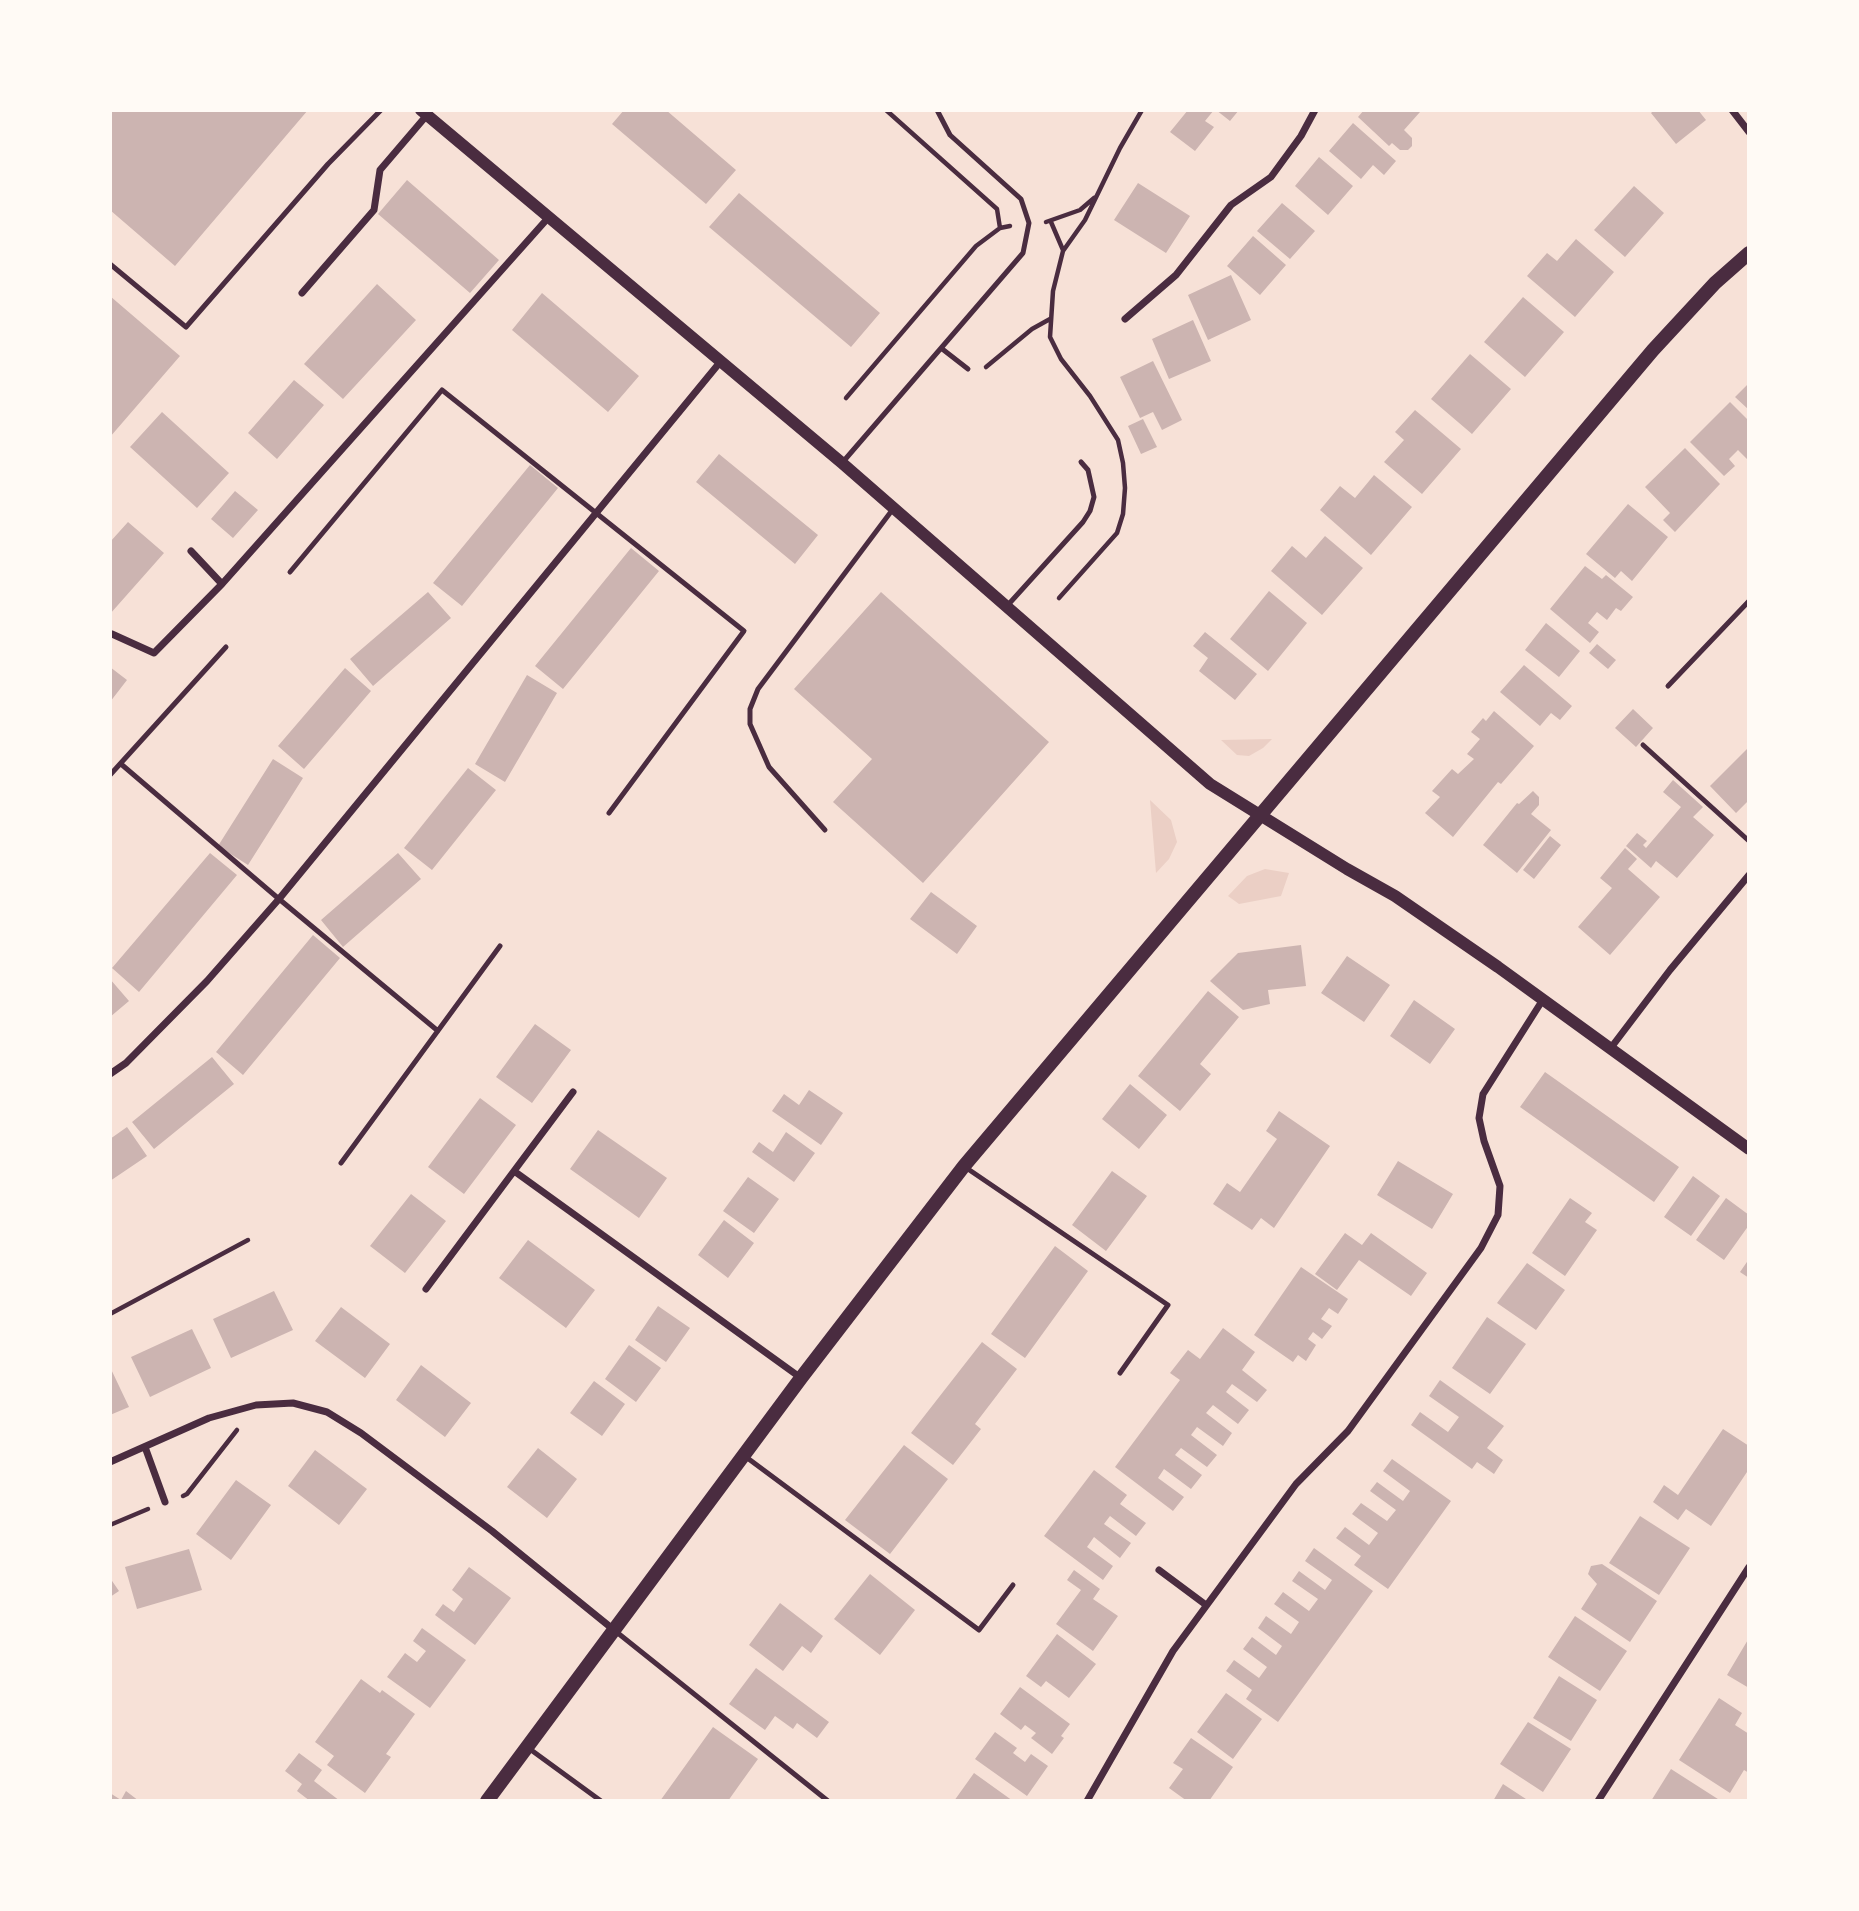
<!DOCTYPE html>
<style>
body{margin:0}
#map{position:relative;width:1859px;height:1911px;overflow:hidden;background:#f7e1d7;font-family:"Alegreya Sans",sans-serif}
canvas{display:block}
.frame{position:absolute;inset:0;border:112px solid #fffaf5;pointer-events:none}
</style>
<div id="map">
<canvas width="1859" height="1911"></canvas>
<div class="frame"></div>
</div>
<script>
const context = document.querySelector('canvas').getContext('2d');
context.lineJoin = 'round';
function fill(path, color) {
  context.fillStyle = color;
  context.fill(path, 'evenodd');
}
function toPath(rows) {
  const path = new Path2D();
  for (const r of rows) {
    path.moveTo(r[0], r[1]);
    for (let i = 2; i < r.length; i += 2) path.lineTo(r[i], r[i + 1]);
  }
  return path;
}
function stroke(path, color, width, dash) {
  context.strokeStyle = color;
  context.lineWidth = width;
  context.lineCap = dash ? 'butt' : 'round';
  context.setLineDash(dash || []);
  context.stroke(path);
}
fill(toPath([
 [1272,739,1263,748,1249,756,1237,755,1221,740],
 [1150,800,1171,820,1177,842,1169,859,1156,873],
 [1265,869,1289,873,1281,896,1239,904,1228,896,1247,876]
]), '#ebcfc5');
fill(toPath([
 [110,110,308,110,175,266,110,210],
 [624,110,666,110,736,170,706,204,612,124],
 [1188,110,1214,110,1205,121,1214,127,1195,151,1170,132],
 [1216,110,1239,110,1230,121],
 [1364,110,1418,110,1420,112,1404,130,1412,138,1412,146,1408,150,1400,150,1392,143,1389,146,1358,117],
 [1654,110,1698,110,1706,120,1676,144,1651,113],
 [1353,123,1396,161,1384,175,1373,165,1361,179,1329,151],
 [1319,157,1353,186,1328,215,1295,186],
 [407,180,499,260,470,293,378,214],
 [1138,183,1190,216,1166,253,1114,220],
 [1634,186,1664,213,1625,257,1594,230],
 [739,193,880,313,851,347,709,227],
 [1282,203,1315,231,1290,259,1257,231],
 [1253,236,1286,265,1260,295,1227,266],
 [1576,239,1614,272,1575,317,1527,276,1547,253,1557,261],
 [1231,275,1251,320,1208,340,1188,295],
 [377,284,416,320,343,399,304,364],
 [542,293,639,376,608,412,512,330],
 [110,296,180,356,110,437],
 [1523,297,1564,332,1525,377,1484,342],
 [1193,320,1211,361,1169,379,1152,339],
 [1470,354,1511,389,1472,434,1431,399],
 [1153,361,1182,420,1162,430,1153,412,1140,418,1120,377],
 [294,380,324,405,277,459,248,433],
 [1749,383,1749,410,1735,397],
 [1730,402,1749,421,1749,461,1738,450,1729,459,1735,466,1724,476,1690,442],
 [1415,410,1461,449,1422,494,1384,462,1404,440,1395,432],
 [162,412,229,473,197,508,130,447],
 [1143,419,1157,447,1141,454,1128,426],
 [1685,448,1720,484,1675,532,1663,520,1670,513,1645,487],
 [719,454,818,535,795,564,696,482],
 [530,465,558,488,462,606,433,583],
 [1374,475,1412,507,1371,555,1320,510,1340,486,1355,498],
 [235,491,258,510,233,538,211,519],
 [1628,504,1668,537,1632,581,1621,571,1615,578,1586,554],
 [128,522,164,553,110,614,110,542],
 [1325,536,1363,568,1322,615,1271,571,1292,546,1306,558],
 [631,548,659,571,563,689,535,666],
 [1585,566,1602,579,1606,575,1633,597,1621,611,1616,608,1607,620,1597,612,1588,623,1599,632,1590,643,1550,609],
 [1269,591,1307,623,1268,671,1230,639],
 [428,592,451,618,373,686,350,659],
 [881,592,1049,742,923,883,833,802,872,759,794,689],
 [1546,623,1580,651,1559,677,1525,650],
 [1205,632,1257,674,1235,700,1199,671,1208,658,1193,646],
 [1597,644,1616,660,1608,669,1589,653],
 [1524,665,1572,706,1560,720,1551,713,1540,726,1500,692],
 [110,667,127,680,110,702],
 [345,668,371,691,304,769,278,746],
 [527,675,557,693,505,782,475,764],
 [1633,709,1653,728,1636,747,1615,728],
 [1494,711,1534,746,1501,784,1498,782,1453,837,1425,813,1440,797,1432,791,1452,769,1458,774,1474,759,1467,754,1480,739,1471,732,1483,718,1486,721],
 [1749,747,1749,800,1736,813,1710,786],
 [273,759,303,778,248,865,218,846],
 [468,768,496,790,432,870,404,848],
 [1673,780,1703,807,1693,817,1714,835,1677,878,1656,861,1651,868,1626,846,1637,833,1647,841,1643,845,1646,848,1681,807,1663,792],
 [1533,791,1539,797,1539,805,1531,814,1551,830,1517,873,1483,845,1517,803,1519,804],
 [1550,836,1561,845,1534,879,1523,870],
 [1625,848,1637,859,1628,869,1660,897,1610,955,1578,927,1612,888,1600,878],
 [210,853,237,875,139,992,112,968],
 [398,853,421,879,343,947,321,920],
 [931,892,977,926,957,954,910,919],
 [313,935,340,958,243,1075,216,1052],
 [1301,945,1306,986,1268,990,1270,1004,1243,1010,1210,981,1238,953],
 [1347,956,1390,985,1364,1022,1321,993],
 [110,979,129,1001,110,1017],
 [1208,991,1239,1017,1200,1064,1211,1074,1180,1111,1138,1076],
 [1414,1000,1455,1029,1430,1064,1390,1036],
 [535,1024,571,1050,532,1103,496,1077],
 [212,1057,234,1084,154,1149,132,1122],
 [1545,1072,1679,1167,1654,1202,1520,1107],
 [1130,1084,1167,1115,1139,1149,1102,1119],
 [809,1090,843,1113,821,1145,772,1111,784,1094,799,1105],
 [480,1098,516,1125,464,1194,428,1167],
 [1279,1111,1330,1146,1274,1228,1261,1218,1252,1230,1213,1204,1227,1183,1240,1192,1277,1139,1266,1131],
 [127,1127,147,1156,110,1181,110,1139],
 [598,1130,667,1178,639,1218,570,1169],
 [786,1132,815,1153,794,1182,752,1152,759,1142,773,1152],
 [1398,1161,1453,1194,1432,1229,1377,1195],
 [1112,1171,1147,1196,1106,1251,1072,1225],
 [1693,1176,1720,1196,1691,1236,1664,1217],
 [748,1177,779,1199,754,1233,723,1211],
 [411,1194,446,1221,405,1273,370,1246],
 [1570,1198,1592,1213,1585,1222,1597,1230,1565,1276,1532,1253],
 [1726,1198,1749,1215,1749,1225,1724,1260,1696,1240],
 [724,1220,754,1243,728,1278,698,1255],
 [1345,1233,1362,1245,1371,1233,1427,1273,1411,1296,1359,1260,1337,1290,1315,1274],
 [528,1240,595,1290,566,1328,499,1278],
 [1055,1246,1088,1271,1025,1358,991,1334],
 [1749,1259,1749,1278,1740,1272],
 [1527,1263,1565,1290,1536,1330,1497,1303],
 [1301,1267,1348,1299,1338,1314,1329,1308,1321,1319,1332,1326,1322,1339,1313,1332,1308,1339,1316,1345,1306,1361,1298,1355,1293,1362,1254,1335],
 [274,1291,293,1330,231,1358,213,1319],
 [658,1306,690,1328,666,1362,635,1340],
 [341,1307,390,1344,365,1378,315,1341],
 [1487,1317,1526,1344,1490,1394,1452,1368],
 [1223,1328,1255,1352,1242,1370,1267,1390,1257,1402,1232,1384,1226,1392,1249,1410,1238,1424,1213,1405,1206,1413,1232,1433,1223,1446,1197,1427,1191,1435,1217,1455,1207,1467,1181,1448,1175,1455,1202,1475,1191,1489,1164,1469,1158,1478,1184,1497,1173,1511,1115,1467,1180,1380,1170,1373,1188,1350,1200,1359],
 [192,1329,211,1368,150,1397,131,1357],
 [982,1342,1017,1369,975,1424,981,1429,953,1465,911,1433],
 [629,1345,661,1368,636,1402,605,1379],
 [421,1365,471,1403,445,1437,396,1400],
 [110,1367,129,1407,110,1415],
 [1440,1380,1504,1426,1487,1448,1503,1460,1494,1474,1477,1462,1472,1469,1411,1425,1420,1412,1448,1432,1459,1417,1429,1396],
 [594,1381,625,1404,602,1436,570,1413],
 [1723,1429,1749,1446,1749,1469,1711,1526,1686,1509,1678,1520,1653,1502,1664,1485,1678,1495],
 [904,1445,948,1479,890,1554,845,1520],
 [538,1448,577,1479,547,1518,507,1487],
 [315,1450,367,1489,339,1525,288,1486],
 [1392,1459,1451,1501,1388,1589,1354,1565,1361,1556,1336,1538,1345,1527,1369,1545,1378,1533,1352,1514,1361,1503,1387,1521,1396,1510,1370,1491,1377,1482,1403,1501,1410,1491,1383,1471],
 [1094,1470,1127,1495,1120,1504,1146,1523,1136,1536,1110,1516,1104,1524,1131,1543,1120,1558,1094,1537,1087,1547,1113,1566,1103,1580,1044,1536],
 [236,1480,271,1505,231,1560,196,1534],
 [1640,1516,1690,1548,1659,1595,1609,1563],
 [1314,1548,1373,1591,1278,1722,1246,1699,1252,1690,1226,1671,1234,1660,1259,1678,1267,1667,1243,1649,1252,1637,1276,1655,1282,1646,1258,1628,1266,1616,1291,1634,1299,1622,1274,1604,1283,1592,1309,1611,1318,1599,1292,1581,1299,1571,1325,1590,1332,1580,1305,1561],
 [189,1549,202,1590,137,1609,125,1567],
 [1602,1564,1657,1601,1630,1642,1581,1609,1597,1584,1588,1574,1591,1566],
 [469,1567,511,1598,475,1645,435,1615,443,1604,454,1612,463,1599,452,1590],
 [1074,1570,1100,1589,1093,1599,1118,1616,1093,1651,1056,1624,1081,1590,1067,1580],
 [870,1574,915,1610,880,1655,834,1619],
 [110,1578,119,1591,110,1597],
 [780,1603,823,1636,811,1653,802,1646,783,1671,749,1645],
 [1575,1616,1627,1651,1600,1691,1548,1657],
 [422,1628,466,1660,430,1708,387,1677,405,1653,417,1662,426,1651,413,1641],
 [1057,1634,1096,1664,1069,1698,1046,1681,1041,1687,1026,1676],
 [1749,1638,1749,1688,1727,1675],
 [756,1668,829,1722,817,1738,797,1723,793,1729,775,1716,765,1730,729,1704],
 [1559,1676,1597,1700,1571,1741,1533,1718],
 [361,1679,380,1693,382,1690,415,1714,386,1754,391,1757,365,1793,327,1765,334,1756,315,1742],
 [1020,1687,1070,1724,1061,1736,1064,1738,1052,1754,1031,1738,1036,1733,1025,1725,1021,1730,1000,1714],
 [1226,1693,1262,1719,1233,1759,1197,1732],
 [1719,1698,1742,1713,1735,1725,1749,1734,1749,1773,1744,1770,1730,1793,1679,1760],
 [1528,1722,1571,1749,1543,1792,1500,1764],
 [713,1727,758,1759,740,1784,728,1801,660,1801],
 [995,1732,1017,1748,1013,1753,1025,1762,1031,1754,1048,1766,1027,1796,975,1759],
 [1191,1738,1233,1767,1209,1801,1187,1801,1169,1788,1183,1769,1173,1763],
 [299,1753,322,1770,314,1781,340,1801,310,1801,297,1791,302,1784,285,1771],
 [1671,1769,1721,1801,1651,1801],
 [974,1773,1013,1801,954,1801],
 [1503,1784,1529,1801,1493,1801],
 [126,1791,139,1801,110,1801,110,1793,121,1800]
]), '#ccb4b1');
stroke(toPath([
 [886,110,997,209,1000,228],
 [1046,222,1080,210,1094,198],
 [1051,222,1063,250],
 [986,367,1032,329,1050,319],
 [846,398,976,246,1000,228,1010,226],
 [1059,598,1117,533,1123,514,1125,488,1123,463,1118,440,1090,396,1061,359,1050,337,1053,291,1063,251,1085,220,1120,148,1142,110],
 [110,1314,248,1240],
 [183,1496,187,1494,237,1430],
 [110,1525,148,1509]
]), '#4a2c40', 4.5);
stroke(toPath([
 [110,264,186,327,328,164,381,110],
 [941,348,968,369],
 [842,463,1023,253,1029,223,1021,199,950,135,937,110],
 [290,572,442,390,744,631,609,813],
 [1007,606,1083,522,1090,511,1094,497,1088,470,1081,462],
 [1668,686,1749,601],
 [1643,745,1749,841],
 [121,764,279,899,438,1031],
 [110,775,226,647],
 [825,830,769,767,750,724,750,709,758,689,893,509],
 [341,1163,500,946],
 [965,1167,1168,1305,1120,1373],
 [746,1457,979,1630,1013,1585],
 [614,1630,828,1801],
 [527,1747,601,1801]
]), '#4a2c40', 5);
stroke(toPath([
 [1732,110,1749,132],
 [302,293,374,210,380,170,427,115],
 [1125,319,1176,275,1231,205,1271,177,1301,136,1315,110],
 [191,551,222,584],
 [112,634,154,653,222,584,548,218],
 [1610,1049,1670,970,1749,875],
 [110,1074,126,1063,207,981,279,899,721,361],
 [514,1171,573,1092],
 [426,1289,514,1171,801,1378],
 [145,1447,165,1502],
 [110,1462,209,1418,256,1405,293,1403,327,1412,361,1433,492,1531,614,1630],
 [1159,1570,1206,1605],
 [1087,1801,1173,1651,1296,1484,1348,1431,1481,1248,1498,1215,1500,1186,1484,1141,1479,1118,1483,1094,1542,1001],
 [1598,1801,1749,1567]
]), '#4a2c40', 7);
stroke(toPath([
 [421,110,842,463,1210,784,1347,869,1395,896,1498,967,1749,1149]
]), '#4a2c40', 12);
stroke(toPath([
 [487,1801,801,1378,964,1166,1653,350,1715,283,1749,253]
]), '#4a2c40', 14);
</script>
